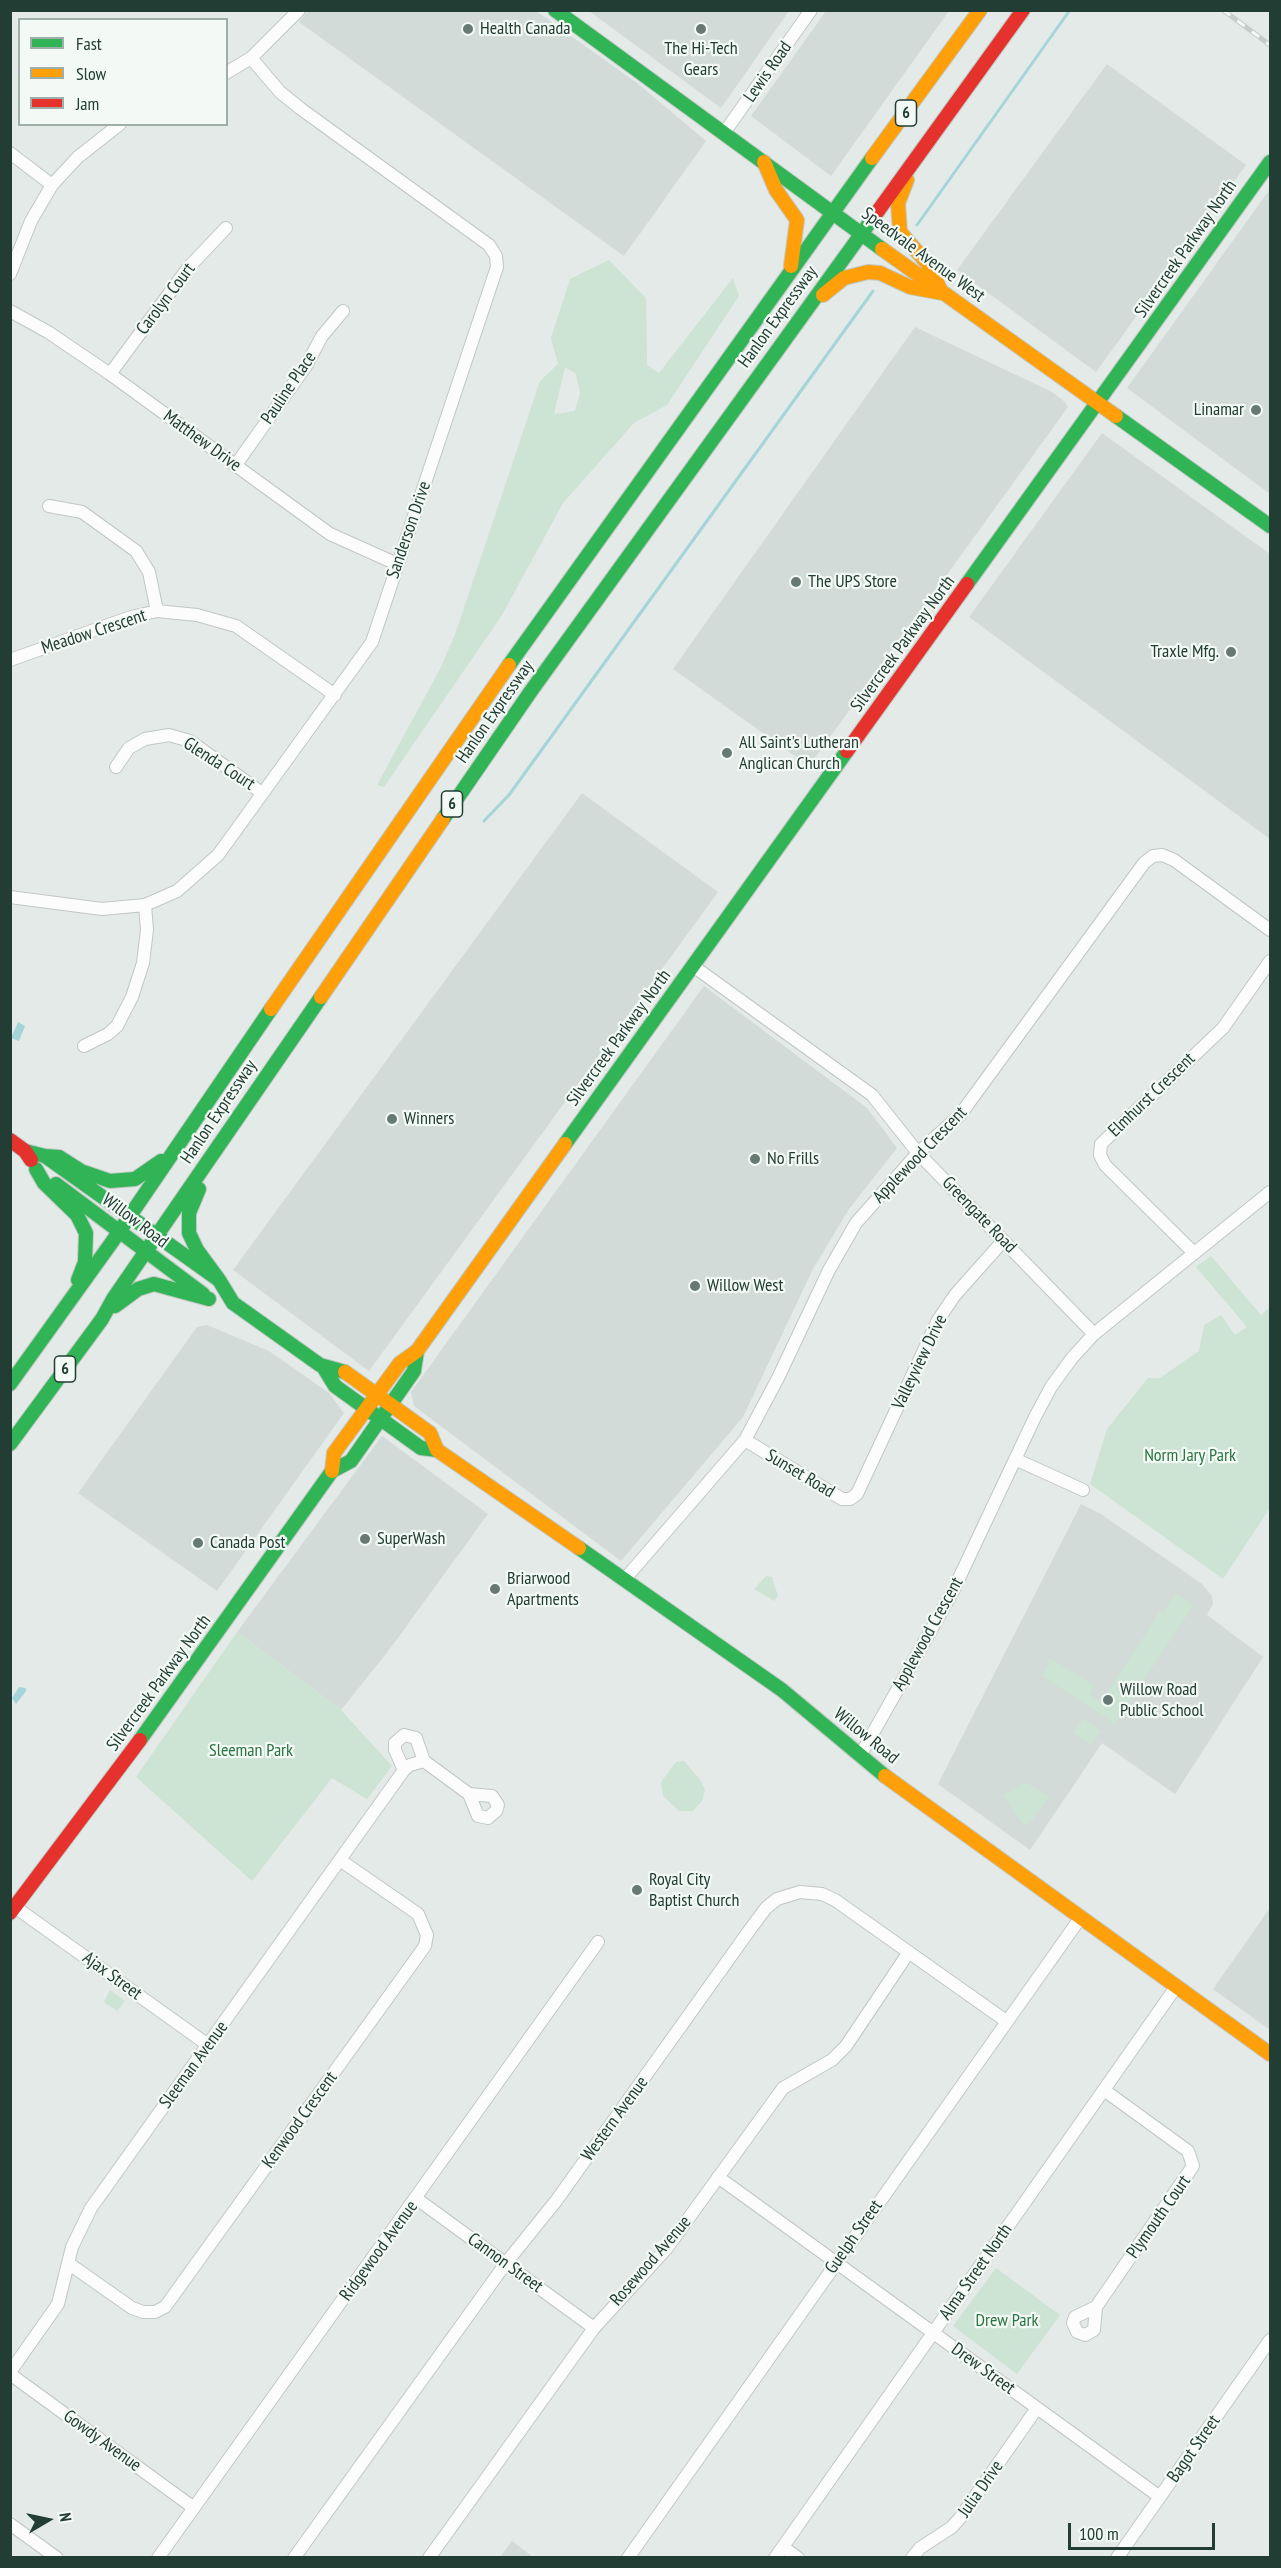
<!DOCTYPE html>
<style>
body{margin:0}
#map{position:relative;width:1281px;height:2568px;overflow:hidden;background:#e4eae7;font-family:"PT Sans Narrow",sans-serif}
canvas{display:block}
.frame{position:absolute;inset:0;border:12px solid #223d34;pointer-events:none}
.legend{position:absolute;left:18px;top:18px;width:210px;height:108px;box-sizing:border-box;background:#f3f9f5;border:2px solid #9faea8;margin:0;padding:8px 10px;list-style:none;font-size:18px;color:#223d34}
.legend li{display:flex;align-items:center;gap:12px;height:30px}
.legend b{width:30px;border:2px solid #9faea8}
.north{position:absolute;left:18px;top:2490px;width:60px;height:60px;-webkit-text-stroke:4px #f3f9f5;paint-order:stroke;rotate:81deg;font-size:16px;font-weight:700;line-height:24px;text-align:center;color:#223d34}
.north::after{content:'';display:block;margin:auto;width:21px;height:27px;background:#223d34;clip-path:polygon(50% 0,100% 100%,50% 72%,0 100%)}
.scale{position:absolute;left:1068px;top:2523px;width:147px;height:27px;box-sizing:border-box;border:3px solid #223d34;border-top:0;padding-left:8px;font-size:18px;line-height:21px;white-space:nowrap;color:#223d34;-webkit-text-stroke:4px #f3f9f5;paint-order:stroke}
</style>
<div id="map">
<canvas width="1281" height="2568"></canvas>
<div class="frame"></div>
<ul class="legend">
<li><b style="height:8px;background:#30b455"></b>Fast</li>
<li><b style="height:8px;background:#ff9f0a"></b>Slow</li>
<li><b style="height:8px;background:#e5322d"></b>Jam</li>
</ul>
<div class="north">N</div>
<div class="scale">100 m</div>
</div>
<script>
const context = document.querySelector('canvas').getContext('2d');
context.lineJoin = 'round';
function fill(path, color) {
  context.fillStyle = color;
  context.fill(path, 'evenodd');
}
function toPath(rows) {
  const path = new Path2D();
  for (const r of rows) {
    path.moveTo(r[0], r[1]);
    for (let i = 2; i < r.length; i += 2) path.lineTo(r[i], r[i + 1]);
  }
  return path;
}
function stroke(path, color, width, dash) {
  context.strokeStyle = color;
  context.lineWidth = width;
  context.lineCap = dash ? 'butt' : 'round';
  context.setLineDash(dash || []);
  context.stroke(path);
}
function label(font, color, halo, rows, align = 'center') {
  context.font = font + ' "PT Sans Narrow",sans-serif';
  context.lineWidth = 4.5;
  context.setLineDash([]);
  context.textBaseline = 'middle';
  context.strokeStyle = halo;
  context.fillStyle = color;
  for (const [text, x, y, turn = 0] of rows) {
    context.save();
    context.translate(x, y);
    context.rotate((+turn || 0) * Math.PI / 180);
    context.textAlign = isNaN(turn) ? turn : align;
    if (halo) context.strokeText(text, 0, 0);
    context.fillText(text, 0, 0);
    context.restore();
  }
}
fill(toPath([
 [308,11,536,11,637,83,706,141,624,256,299,22],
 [589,11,789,11,721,108],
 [826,11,949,11,831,176,751,116],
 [1107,64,1246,165,1096,372,957,270],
 [1270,189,1270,494,1127,388],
 [915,327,1052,392,1065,402,1068,407,809,766,673,669],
 [1102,433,1270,554,1270,839,969,617],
 [582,793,718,892,369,1371,233,1270],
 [704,986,867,1108,897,1148,849,1209,813,1269,743,1417,621,1561,414,1406,411,1392],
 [207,1325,269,1351,329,1393,344,1413,217,1591,78,1493,197,1327],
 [382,1436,488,1514,389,1650,341,1710,237,1632],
 [1081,1504,1101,1514,1202,1584,1212,1596,1213,1604,1207,1615,1263,1657,1175,1794,1102,1743,1030,1850,938,1784],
 [1270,1908,1270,2030,1213,1989],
 [512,2541,533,2557,500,2557]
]), '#d2dbd7');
fill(toPath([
 [609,260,646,298,647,365,659,373,733,278,739,296,667,405,634,423,563,503,502,615,384,787,377,785,440,669,456,632,540,381,558,364,551,338,570,279],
 [565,367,576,374,580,393,575,411,554,414],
 [1211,1256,1261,1315,1270,1307,1270,1508,1223,1579,1090,1484,1107,1429,1148,1378,1160,1378,1199,1351,1204,1325,1221,1315,1235,1335,1247,1327,1196,1267],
 [766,1576,772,1577,778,1596,774,1601,754,1589],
 [1175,1593,1194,1605,1115,1724,1041,1675,1049,1664,1047,1662,1050,1658,1095,1686,1090,1694,1101,1702,1160,1611,1163,1613],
 [237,1632,341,1710,392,1766,367,1799,332,1778,252,1881,136,1777],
 [1083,1718,1101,1731,1091,1745,1073,1733],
 [684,1761,701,1781,705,1790,702,1801,693,1811,679,1811,663,1796,661,1782,676,1762],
 [1025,1782,1050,1797,1028,1826,1021,1822,1003,1795],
 [110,1990,125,2001,117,2011,104,2002],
 [996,2268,1060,2315,1017,2374,953,2326]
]), '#cde3d3');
fill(toPath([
 [18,1022,25,1026,19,1041,11,1038],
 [19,1687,26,1688,26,1691,16,1704,12,1698]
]), '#a5d5d8');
stroke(toPath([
 [917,225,1070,10],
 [484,821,509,795,873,291]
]), '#a5d5d8', 3);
const street = toPath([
 [226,73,251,58,299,10],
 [724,133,811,10],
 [10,153,52,185],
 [10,274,31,221,52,185,78,157,120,124],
 [10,311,48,332,110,374,330,534,397,564],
 [110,374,188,268,226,228],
 [235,466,306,366,322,336,343,311],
 [49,506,82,512,136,551,149,572,157,611],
 [10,660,131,617,157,611,197,615,236,626,335,695],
 [116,767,129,748,145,739,169,735,190,741,262,793],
 [10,897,102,909,145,905,177,891,218,855,372,642,497,267,496,256,489,245,301,109,280,92,251,58],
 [693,966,872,1095,918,1153,1094,1334],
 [84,1046,108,1034,117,1026,132,997,143,963,147,930,145,905],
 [1193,1252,1105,1165,1100,1155,1101,1144,1223,1028,1270,961],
 [745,1440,842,1499,850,1499,857,1494,938,1320,955,1295,1003,1241],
 [1015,1459,1083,1490],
 [624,1580,745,1440,778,1378,829,1270,856,1223,918,1153,960,1115,1144,863,1153,856,1162,855,1174,860,1270,930],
 [860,1756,953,1591,1035,1417,1051,1387,1072,1358,1094,1334,1270,1192],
 [404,1770,395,1750,395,1743,404,1735,416,1738,424,1761],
 [15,1907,208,2045],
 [718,2177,1160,2497],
 [417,2199,594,2328],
 [68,2263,132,2308,143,2312,155,2312,165,2307,425,1946,427,1935,418,1914,340,1860],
 [1096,2307,1075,2317,1073,2323,1077,2332,1085,2335,1094,2330,1096,2307,1193,2166,1188,2151,1104,2090],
 [10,2372,58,2304,72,2247,91,2208,404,1770,410,1765,424,1761,469,1794,492,1796,498,1805,496,1811,488,1818,478,1816,469,1794],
 [10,2374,194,2508],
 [10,2524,57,2558],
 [783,2547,798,2558],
 [158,2558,598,1942],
 [294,2558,506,2263,556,2201,751,1928,766,1908,777,1899,800,1892,822,1894,835,1900,1006,2021],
 [429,2558,594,2328,667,2248,783,2088,832,2060,846,2046,909,1952],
 [628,2558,1081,1917],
 [775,2558,1176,1987],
 [912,2558,920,2548,952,2527,960,2518,1037,2408],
 [1117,2558,1270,2340]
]);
const fast = toPath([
 [555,10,882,249],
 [1116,416,1270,526],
 [967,584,1270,162],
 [509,665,872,158],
 [443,819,531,691,878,211],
 [565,1144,847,751],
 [25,1151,45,1156,219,1280,233,1303,320,1365,345,1372],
 [45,1156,59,1157,81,1171,110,1181,135,1179,161,1161],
 [36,1169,44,1183,77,1215,86,1233,85,1262,78,1280],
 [56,1184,203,1294],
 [199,1189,189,1213,189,1233,197,1250,219,1280],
 [115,1306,138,1289,154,1284,209,1299],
 [324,1368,335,1386,421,1448,437,1450],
 [10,1384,112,1242,271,1009],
 [10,1444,102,1319,113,1299,321,997],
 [579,1548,782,1690,885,1776],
 [140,1740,332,1471,351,1461,414,1371,417,1351]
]);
const slow = toPath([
 [872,158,980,10],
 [764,162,776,190,797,220,791,266],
 [907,180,898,203,900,232,927,263,942,293],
 [882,249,1116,416],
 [823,295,844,278,868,272,880,273,910,287,942,293],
 [321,997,443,819],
 [271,1009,509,665],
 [345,1372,430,1433,437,1450,579,1548],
 [332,1471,334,1453,400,1363,417,1351,565,1144],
 [885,1776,1270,2054]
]);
const jam = toPath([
 [878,211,1023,10],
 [847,751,967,584],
 [10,1140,25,1151,31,1160],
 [10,1913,140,1740]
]);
stroke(street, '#c1c7c4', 14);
stroke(fast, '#c0c8c4', 16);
stroke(slow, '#c0c8c4', 16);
stroke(jam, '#c0c8c4', 16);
stroke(street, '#fbfcfb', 12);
stroke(fast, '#30b455', 14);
stroke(slow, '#ff9f0a', 14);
stroke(jam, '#e5322d', 14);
const rail = toPath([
 [1223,10,1270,45]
]);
stroke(rail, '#c7cbc9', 5);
stroke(rail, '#f3f9f5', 3, [9]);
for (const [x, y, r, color] of [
 [468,29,6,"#667a73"],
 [701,29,6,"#667a73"],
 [1256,410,6,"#667a73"],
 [796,582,6,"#667a73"],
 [1231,652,6,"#667a73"],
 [727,753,6,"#667a73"],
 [392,1119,6,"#667a73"],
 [755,1159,6,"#667a73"],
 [695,1286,6,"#667a73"],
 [365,1539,6,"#667a73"],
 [198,1543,6,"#667a73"],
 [495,1589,6,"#667a73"],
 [1108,1700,6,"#667a73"],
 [637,1890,6,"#667a73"]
]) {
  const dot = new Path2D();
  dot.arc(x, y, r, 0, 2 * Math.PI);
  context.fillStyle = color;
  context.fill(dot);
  stroke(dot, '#f3f9f5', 2);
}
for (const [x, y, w] of [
 [906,113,21],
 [452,804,21],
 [65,1369,21]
]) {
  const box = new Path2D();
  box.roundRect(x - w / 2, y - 13, w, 26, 4.5);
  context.fillStyle = '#f3f9f5';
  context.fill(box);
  stroke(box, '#223d34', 1.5);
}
label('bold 16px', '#223d34', null, [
 ["6",906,113],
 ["6",452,804],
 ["6",65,1369]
]);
label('18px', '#223d34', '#f3f9f5', [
 ["Health Canada",480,29],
 ["The Hi-Tech",701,49,"center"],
 ["Gears",701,70,"center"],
 ["Linamar",1244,410,"right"],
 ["The UPS Store",808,582],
 ["Traxle Mfg.",1219,652,"right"],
 ["All Saint's Lutheran",739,743],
 ["Anglican Church",739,764],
 ["Winners",404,1119],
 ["No Frills",767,1159],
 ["Willow West",707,1286],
 ["SuperWash",377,1539],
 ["Canada Post",210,1543],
 ["Briarwood",507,1579],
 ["Apartments",507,1600],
 ["Willow Road",1120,1690],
 ["Public School",1120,1711],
 ["Royal City",649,1880],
 ["Baptist Church",649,1901]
], 'left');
label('18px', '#223d34', '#f3f9f5', [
 ["Lewis Road",768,72,-55],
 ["Silvercreek Parkway North",1186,249,-55],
 ["Speedvale Avenue West",923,255,36],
 ["Carolyn Court",166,299,-53],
 ["Hanlon Expressway",778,317,-54],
 ["Pauline Place",289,388,-56],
 ["Matthew Drive",202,441,36],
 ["Sanderson Drive",409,530,-71],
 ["Meadow Crescent",94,632,-18],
 ["Silvercreek Parkway North",903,644,-54],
 ["Hanlon Expressway",495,712,-55],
 ["Glenda Court",219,764,33],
 ["Silvercreek Parkway North",619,1038,-54],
 ["Elmhurst Crescent",1152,1095,-44],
 ["Hanlon Expressway",219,1112,-56],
 ["Applewood Crescent",920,1155,-46],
 ["Greengate Road",979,1215,46],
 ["Willow Road",135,1221,37],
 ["Valleyview Drive",920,1362,-64],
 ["Sunset Road",800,1474,31],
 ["Applewood Crescent",928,1634,-61],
 ["Silvercreek Parkway North",159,1683,-54],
 ["Willow Road",866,1736,39],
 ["Ajax Street",112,1976,36],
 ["Sleeman Avenue",194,2065,-54],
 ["Western Avenue",615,2119,-54],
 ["Kenwood Crescent",300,2120,-54],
 ["Plymouth Court",1159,2217,-55],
 ["Guelph Street",854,2237,-55],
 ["Ridgewood Avenue",379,2251,-54],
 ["Rosewood Avenue",651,2261,-49],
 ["Cannon Street",505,2263,36],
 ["Alma Street North",976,2272,-55],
 ["Drew Street",983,2369,36],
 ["Gowdy Avenue",102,2441,36],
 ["Bagot Street",1194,2449,-55],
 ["Julia Drive",981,2489,-55]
]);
label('18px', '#2c7443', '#f3f9f5', [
 ["Norm Jary Park",1190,1456],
 ["Sleeman Park",251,1751],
 ["Drew Park",1007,2321]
]);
</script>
